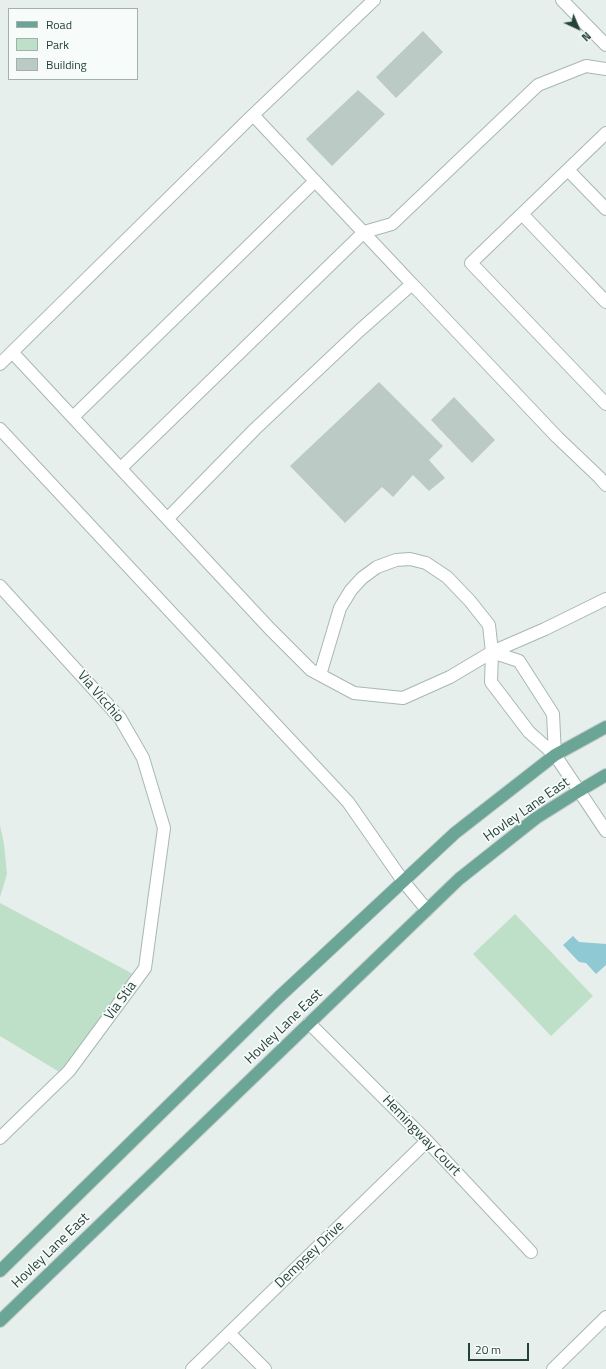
<!DOCTYPE html>
<style>
body{margin:0}
#map{position:relative;width:606px;height:1369px;overflow:hidden;background:#e6efeb;font-family:"Titillium Web",sans-serif}
canvas{display:block}
.legend{position:absolute;left:8px;top:8px;width:130px;height:72px;box-sizing:border-box;background:#f7fbf9;border:1px solid #a3b1ad;margin:0;padding:5px 7px;list-style:none;font-size:12px;color:#24423a}
.legend li{display:flex;align-items:center;gap:8px;height:20px}
.legend b{width:20px;border:1px solid #a3b1ad}
.north{position:absolute;left:558px;top:8px;width:40px;height:40px;-webkit-text-stroke:3px #f7fbf9;paint-order:stroke;rotate:136deg;font-size:11px;font-weight:700;line-height:16px;text-align:center;color:#24423a}
.north::after{content:'';display:block;margin:auto;width:14px;height:18px;background:#24423a;clip-path:polygon(50% 0,100% 100%,50% 72%,0 100%)}
.scale{position:absolute;left:468px;top:1343px;width:61px;height:18px;box-sizing:border-box;border:2px solid #24423a;border-top:0;padding-left:5px;font-size:12px;line-height:14px;white-space:nowrap;color:#24423a;-webkit-text-stroke:3px #f7fbf9;paint-order:stroke}
</style>
<div id="map">
<canvas width="606" height="1369"></canvas>
<ul class="legend">
<li><b style="height:5px;background:#6aa596"></b>Road</li>
<li><b style="height:11px;background:#bfe0c8"></b>Park</li>
<li><b style="height:11px;background:#bbcac4"></b>Building</li>
</ul>
<div class="north">N</div>
<div class="scale">20 m</div>
</div>
<script>
const context = document.querySelector('canvas').getContext('2d');
context.lineJoin = 'round';
function fill(path, color) {
  context.fillStyle = color;
  context.fill(path, 'evenodd');
}
function toPath(rows) {
  const path = new Path2D();
  for (const r of rows) {
    path.moveTo(r[0], r[1]);
    for (let i = 2; i < r.length; i += 2) path.lineTo(r[i], r[i + 1]);
  }
  return path;
}
function stroke(path, color, width, dash) {
  context.strokeStyle = color;
  context.lineWidth = width;
  context.lineCap = dash ? 'butt' : 'round';
  context.setLineDash(dash || []);
  context.stroke(path);
}
function label(font, color, halo, rows, align = 'center') {
  context.font = font + ' "Titillium Web",sans-serif';
  context.lineWidth = 3.5;
  context.setLineDash([]);
  context.textBaseline = 'middle';
  context.strokeStyle = halo;
  context.fillStyle = color;
  for (const [text, x, y, turn = 0] of rows) {
    context.save();
    context.translate(x, y);
    context.rotate((+turn || 0) * Math.PI / 180);
    context.textAlign = isNaN(turn) ? turn : align;
    if (halo) context.strokeText(text, 0, 0);
    context.fillText(text, 0, 0);
    context.restore();
  }
}
fill(toPath([
 [0,825,4,844,7,874,0,897],
 [0,903,133,974,61,1073,0,1036],
 [515,914,593,996,551,1036,473,954]
]), '#bfe0c8');
fill(toPath([
 [573,936,579,942,606,944,606,965,596,974,586,963,579,962,563,945]
]), '#8ec9d4');
fill(toPath([
 [423,31,443,52,396,98,376,77],
 [358,90,385,114,332,166,306,139],
 [379,382,443,446,429,460,445,478,429,491,413,475,393,497,382,487,345,523,290,466],
 [454,397,495,440,472,463,431,420]
]), '#bbcac4');
const minor = toPath([
 [562,0,606,45],
 [253,115,374,0],
 [606,133,471,263,606,404],
 [568,170,606,209],
 [522,214,606,302],
 [12,352,270,629,311,670,354,693,403,698,450,677,492,652,545,629,606,599],
 [0,364,253,115,412,284],
 [73,417,315,181],
 [0,429,348,802,403,881,427,910],
 [121,468,364,232,392,224,538,85,586,66,606,69],
 [168,518,255,429,359,331,412,284,557,437,599,477,606,485],
 [0,586,120,718,143,758,164,828,145,968,69,1071,0,1138],
 [492,652,519,661,553,714,555,755],
 [320,675,340,608,351,590,362,578,377,567,396,560,410,559,426,563,447,577,470,601,489,625,492,652,491,682,529,732,555,755,606,831],
 [309,1023,427,1141,531,1252],
 [229,1333,265,1369],
 [192,1369,427,1141],
 [553,1369,606,1317]
]);
const major = toPath([
 [0,1271,279,997,455,833,555,755,606,727],
 [0,1321,459,879,536,818,579,791,606,775]
]);
stroke(minor, '#a8b8b2', 14);
stroke(major, '#c2cac8', 14);
stroke(minor, '#fff', 12);
stroke(major, '#6aa596', 12);
label('14px', '#24423a', '#f7fbf9', [
 ["Via Vicchio",100,697,49],
 ["Hovley Lane East",527,810,-35],
 ["Via Stia",121,1001,-54],
 ["Hovley Lane East",284,1027,-44],
 ["Hemingway Court",421,1136,46],
 ["Hovley Lane East",51,1251,-44],
 ["Dempsey Drive",310,1255,-44]
]);
</script>
